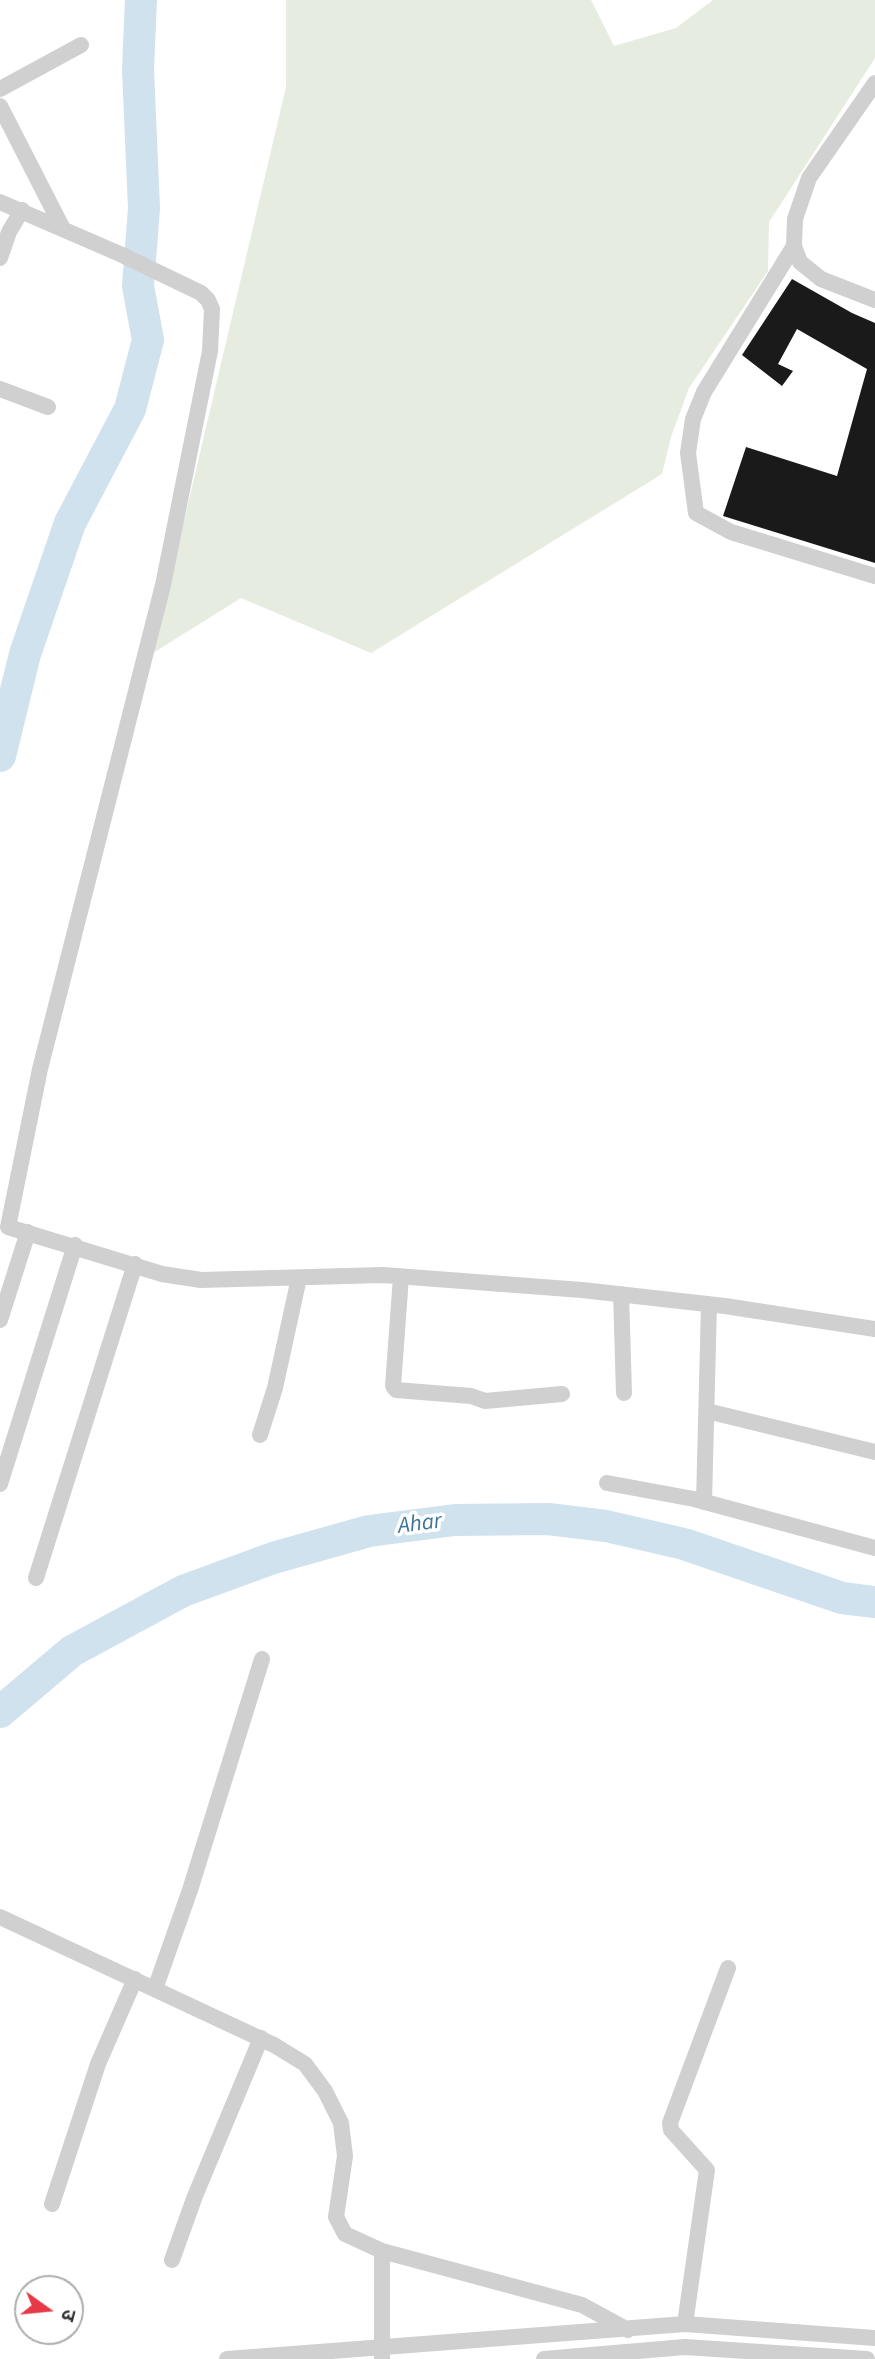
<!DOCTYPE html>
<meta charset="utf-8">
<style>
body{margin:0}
#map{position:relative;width:875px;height:2359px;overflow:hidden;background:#fff;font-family:"Source Sans 3","Noto Sans Devanagari",sans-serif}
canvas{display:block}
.north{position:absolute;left:14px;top:2275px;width:70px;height:70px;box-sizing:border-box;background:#fff;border:2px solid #adadad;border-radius:50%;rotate:105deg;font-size:19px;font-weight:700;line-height:28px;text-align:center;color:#333}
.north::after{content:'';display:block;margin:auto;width:24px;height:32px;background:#e63946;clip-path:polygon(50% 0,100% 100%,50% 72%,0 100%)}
</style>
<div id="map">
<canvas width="875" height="2359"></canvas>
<div class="north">उ</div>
</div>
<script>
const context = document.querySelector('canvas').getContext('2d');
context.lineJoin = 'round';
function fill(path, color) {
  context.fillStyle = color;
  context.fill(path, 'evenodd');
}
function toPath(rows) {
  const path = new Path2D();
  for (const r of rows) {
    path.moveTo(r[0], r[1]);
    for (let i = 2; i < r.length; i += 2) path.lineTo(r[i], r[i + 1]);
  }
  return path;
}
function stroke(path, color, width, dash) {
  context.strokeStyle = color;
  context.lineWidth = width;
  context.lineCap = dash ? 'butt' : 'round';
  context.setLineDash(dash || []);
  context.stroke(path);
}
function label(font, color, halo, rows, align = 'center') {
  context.font = font + ' "Source Sans 3",sans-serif';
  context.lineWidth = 7;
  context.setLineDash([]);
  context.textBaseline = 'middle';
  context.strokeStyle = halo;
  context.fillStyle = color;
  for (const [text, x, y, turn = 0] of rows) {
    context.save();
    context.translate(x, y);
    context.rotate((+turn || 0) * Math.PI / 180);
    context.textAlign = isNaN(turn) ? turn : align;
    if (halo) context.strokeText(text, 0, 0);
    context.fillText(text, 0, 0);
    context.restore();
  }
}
fill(toPath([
 [286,0,591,0,614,46,676,28,713,0,875,0,875,58,769,222,768,271,689,388,671,437,662,474,371,653,241,598,153,653,286,87]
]), '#e6ecdf');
stroke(toPath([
 [0,756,25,654,70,523,130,409,148,340,138,286,144,208,138,70,141,0],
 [0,1712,72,1651,183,1591,273,1558,369,1531,455,1520,548,1519,606,1526,684,1544,842,1598,875,1602]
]), '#cfe2ee', 32);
fill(toPath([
 [792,279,852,313,875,323,875,563,723,516,746,447,837,476,867,369,797,329,778,364,793,371,782,386,742,355]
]), '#1a1a1a');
stroke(toPath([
 [875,83,809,178,795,219,794,246,800,262,821,279,875,300],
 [0,89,81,45],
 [0,106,63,229],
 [0,202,120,254,201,293,208,300,212,309,210,351,163,585,40,1069,8,1227,162,1274,201,1280,383,1275,582,1290,725,1306,875,1329],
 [794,246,704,392,693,419,688,453,696,513,731,532,875,576],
 [0,258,9,232,22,210],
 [0,389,48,407],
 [401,1277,393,1386,396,1390,471,1396,485,1401,562,1394],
 [621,1294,624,1393],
 [0,1320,28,1232],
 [707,1411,875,1452],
 [260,1435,275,1388,299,1278],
 [607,1483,694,1499,875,1548],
 [0,1484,75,1245],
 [704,1502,709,1304],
 [36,1578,135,1264],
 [0,1917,274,2045,305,2064,325,2091,341,2123,345,2156,336,2217,345,2234,382,2251,582,2305,628,2330],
 [155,1989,190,1890,262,1659],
 [52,2204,98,2064,135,1979],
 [382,2251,382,2359],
 [172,2260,195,2196,261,2038],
 [685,2324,707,2170,671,2130,670,2123,728,1968],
 [227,2359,685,2324,875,2338],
 [544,2359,685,2347,867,2359]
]), '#d0d0d0', 16);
label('italic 23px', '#3f7597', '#fff', [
 ["Ahar",420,1525,-7]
]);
</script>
